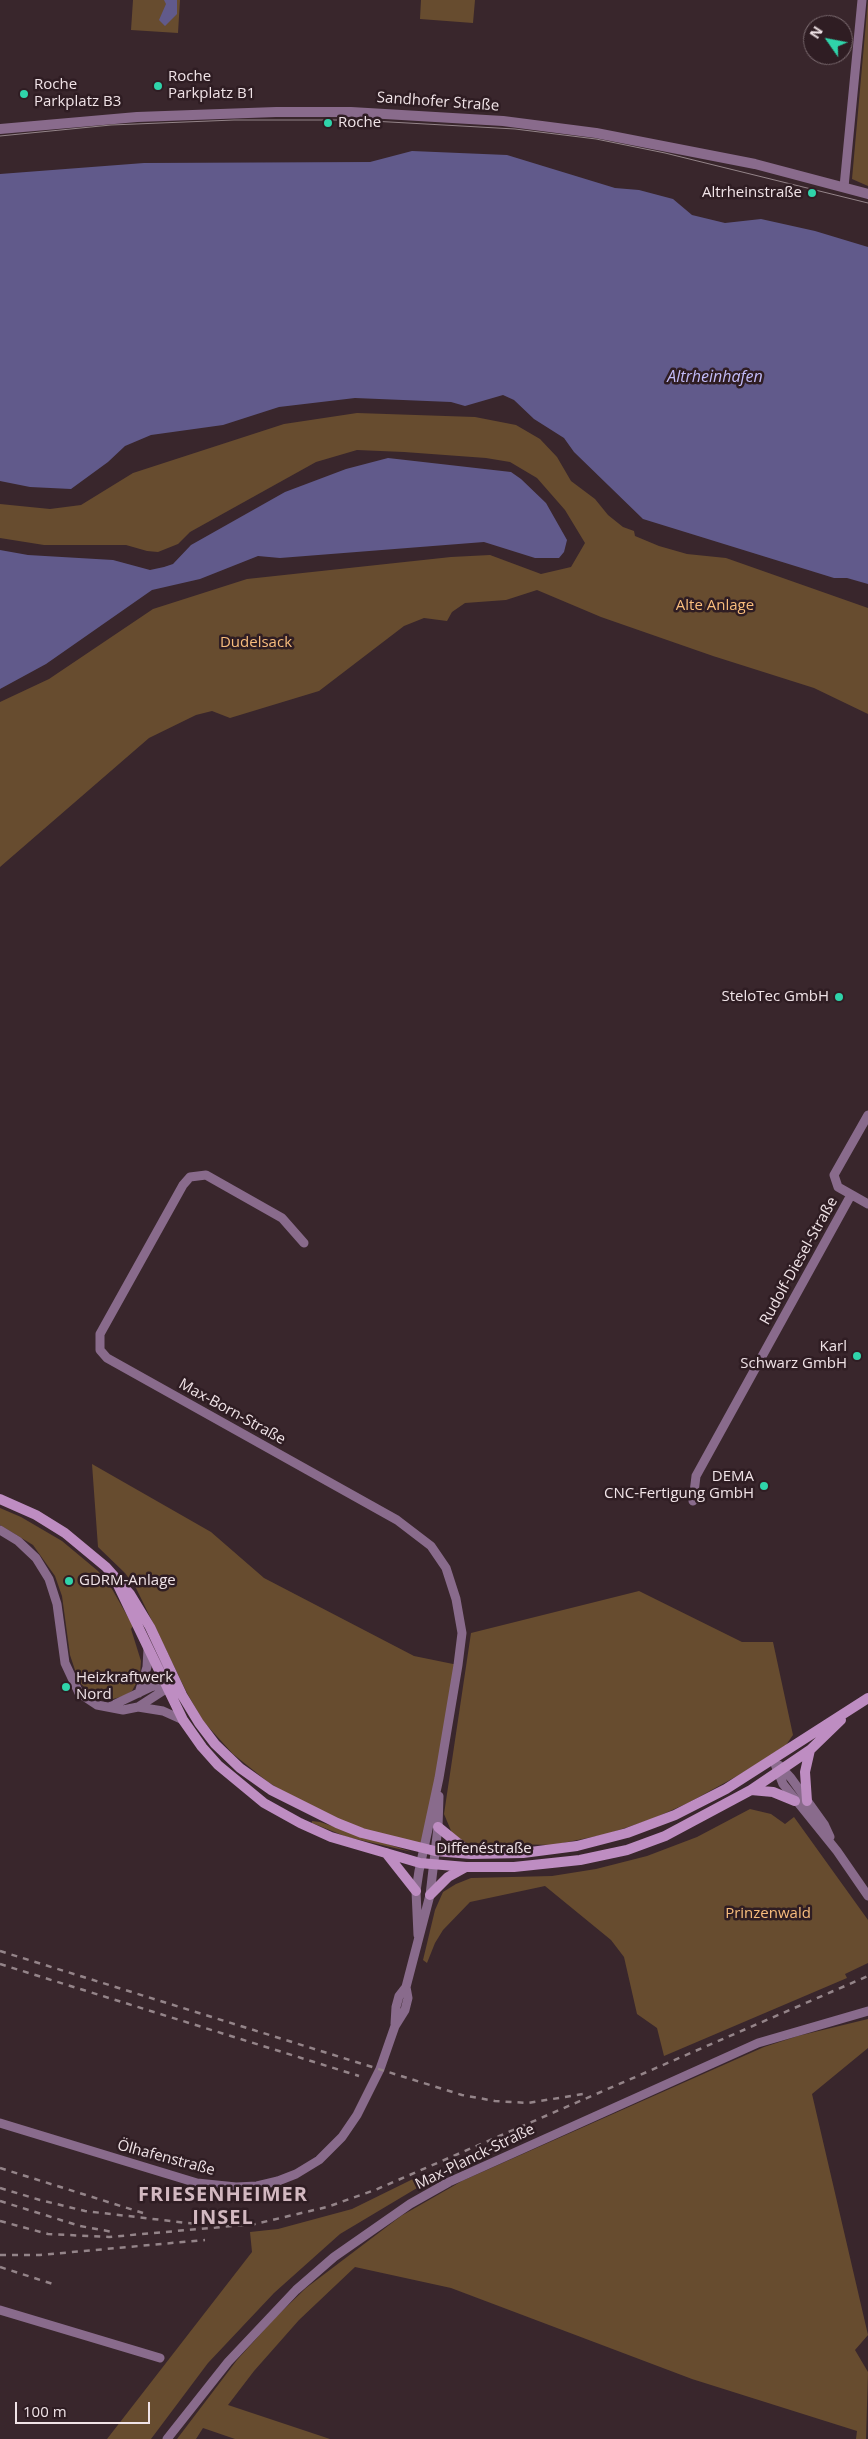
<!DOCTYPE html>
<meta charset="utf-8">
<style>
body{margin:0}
#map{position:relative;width:868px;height:2439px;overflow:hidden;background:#39262c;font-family:"Open Sans",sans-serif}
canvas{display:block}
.north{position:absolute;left:803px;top:15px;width:50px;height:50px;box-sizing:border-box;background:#2f1d23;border:1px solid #7c6c71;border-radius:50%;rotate:303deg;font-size:14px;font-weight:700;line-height:20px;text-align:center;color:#f0e3e7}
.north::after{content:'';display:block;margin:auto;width:18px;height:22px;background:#2fd4aa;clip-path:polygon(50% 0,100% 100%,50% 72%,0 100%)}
.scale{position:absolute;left:15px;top:2402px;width:135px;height:22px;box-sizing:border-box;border:2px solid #f0e3e7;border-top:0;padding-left:6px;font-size:15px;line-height:18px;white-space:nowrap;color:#f0e3e7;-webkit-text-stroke:4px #2f1d23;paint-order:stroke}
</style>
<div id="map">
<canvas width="868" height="2439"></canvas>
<div class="north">N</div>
<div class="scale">100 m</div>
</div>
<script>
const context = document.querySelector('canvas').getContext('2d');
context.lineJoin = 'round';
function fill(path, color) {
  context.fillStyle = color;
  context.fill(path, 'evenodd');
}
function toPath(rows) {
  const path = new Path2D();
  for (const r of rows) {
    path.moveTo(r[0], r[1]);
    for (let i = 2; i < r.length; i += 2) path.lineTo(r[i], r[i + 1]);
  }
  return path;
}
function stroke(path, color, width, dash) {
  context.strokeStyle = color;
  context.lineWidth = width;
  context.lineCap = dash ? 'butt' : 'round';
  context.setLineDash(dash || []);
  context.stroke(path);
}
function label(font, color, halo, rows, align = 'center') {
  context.font = font + ' "Open Sans",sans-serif';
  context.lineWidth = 5;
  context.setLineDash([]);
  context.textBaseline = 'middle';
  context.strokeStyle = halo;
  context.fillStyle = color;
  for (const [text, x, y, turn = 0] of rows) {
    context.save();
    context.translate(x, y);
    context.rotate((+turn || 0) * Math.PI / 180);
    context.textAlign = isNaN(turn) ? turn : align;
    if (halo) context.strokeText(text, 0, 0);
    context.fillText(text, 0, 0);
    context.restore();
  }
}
fill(toPath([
 [133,0,180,0,178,33,131,30],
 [421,0,475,0,473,23,420,19],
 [868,0,868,186,852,179],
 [357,413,475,417,516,425,540,439,557,457,571,481,595,499,608,515,623,527,634,531,635,536,659,546,687,554,726,558,868,608,868,714,814,688,713,656,601,617,537,590,506,600,465,603,452,612,447,621,424,618,404,626,319,691,230,718,212,711,196,715,149,738,0,867,0,702,49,679,153,609,247,579,451,557,490,555,541,574,571,567,585,543,565,510,537,478,510,462,486,458,404,452,357,450,316,462,190,532,178,544,158,552,147,551,126,545,44,545,0,538,0,504,50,509,81,505,133,473,284,424],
 [92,1464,211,1532,264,1578,414,1656,458,1665,424,1848,393,1841,308,1807,268,1782,233,1754,203,1721,187,1693,136,1588,125,1573,98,1547],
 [0,1508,21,1517,62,1541,98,1571,112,1589,133,1626,131,1629,141,1661,140,1676,132,1691,124,1696,113,1699,103,1699,93,1695,79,1682,70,1655,62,1596,55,1576,33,1545,0,1525],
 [639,1591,742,1642,773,1642,793,1735,786,1745,739,1775,688,1803,652,1819,607,1834,553,1845,466,1843,452,1833,444,1814,471,1633],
 [750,1809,771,1814,785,1824,794,1817,868,1920,868,1963,845,1974,847,1978,664,2056,657,2028,637,2014,624,1957,611,1940,545,1886,470,1902,443,1930,435,1943,427,1963,423,1960,435,1910,443,1892,456,1884,471,1878,552,1876,596,1869,647,1856,697,1837],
 [312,1821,320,1822,412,1852,347,1837,312,1823],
 [868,2019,868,2048,812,2094,868,2335,855,2350,868,2372,866,2439,856,2439,857,2431,692,2379,451,2288,355,2267,299,2320,254,2371,228,2405,330,2439,235,2439,203,2428,196,2439,177,2439,237,2360,275,2318,306,2288,401,2216,462,2181,764,2047,798,2036],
 [413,2179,417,2188,340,2234,274,2293,208,2363,151,2439,107,2439,252,2252,250,2232,278,2229,352,2209]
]), '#674c2f');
fill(toPath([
 [164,0,177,0,177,14,165,26,159,20,166,4],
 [412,151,507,155,615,188,639,190,673,199,692,215,725,223,761,219,815,231,868,247,868,584,847,578,834,578,643,519,574,452,564,438,534,419,514,400,503,395,465,406,451,402,355,398,279,407,223,425,151,435,125,446,108,462,71,489,30,487,0,481,0,174,144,163,370,162],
 [388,458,511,472,521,479,546,503,567,540,564,552,559,558,535,558,484,542,280,558,258,556,200,579,152,590,46,664,0,689,0,550,28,555,113,560,150,570,164,567,173,564,191,545,285,492,346,469]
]), '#615a8b');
stroke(toPath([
 [844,187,862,0],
 [868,1115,834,1175,838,1187,868,1204],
 [304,1243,282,1218,206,1175,190,1177,183,1185,100,1334,100,1350,107,1358,397,1520,431,1546,446,1568,456,1599,462,1633,458,1665,439,1778,419,1871,416,1891,418,1935],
 [693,1501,696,1476,851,1195],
 [0,1530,18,1541,36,1558,49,1579,57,1604,65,1663,79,1693,97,1705,123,1710,138,1707,163,1711,183,1720],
 [139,1693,147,1667,148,1649],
 [109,1707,151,1687,170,1682],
 [138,1707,172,1685],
 [773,1759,783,1784,837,1851,868,1896],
 [779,1765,791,1778,824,1824,830,1837],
 [395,2024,396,2007,399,1996,406,1987,430,1895,438,1827,439,1796],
 [0,2123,197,2183,236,2187,257,2186,278,2181,296,2174,319,2160,342,2137,357,2115,380,2069,395,2026,405,2010,408,1998,406,1987],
 [0,2310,160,2358],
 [167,2439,228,2362,296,2290,334,2257,410,2204,449,2182,758,2043,868,2011]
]), '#896b8c', 9);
stroke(toPath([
 [0,129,137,117,276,112,351,112,503,121,596,133,755,164,868,194]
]), '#896b8c', 10);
stroke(toPath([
 [0,1499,36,1515,65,1533,106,1567,130,1594,150,1627,182,1695,199,1723,215,1744,240,1768,271,1790,337,1823,362,1833,435,1851,471,1854,523,1853,577,1846,627,1833,675,1815,726,1789,868,1698],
 [118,1585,183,1720,202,1747,218,1765,264,1803,300,1823,331,1837,420,1863,466,1867,514,1867,580,1860,627,1850,665,1836,751,1790,810,1750,841,1720],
 [751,1790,773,1792,795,1801],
 [807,1801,805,1772,810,1750],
 [438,1827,470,1853],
 [386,1853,416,1891],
 [430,1895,448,1877,466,1867]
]), '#be8dc2', 10);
stroke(toPath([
 [0,136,111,125,234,120,354,120,515,129,596,139,665,153,868,203]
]), '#948489', 1);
stroke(toPath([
 [0,1951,462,2095,495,2101,528,2103,583,2094],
 [0,1964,359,2076],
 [0,2168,143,2213],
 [0,2188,40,2200,85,2211,196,2224],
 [0,2201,80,2226,113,2232],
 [0,2221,48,2234,109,2237,255,2224,327,2207,375,2190,868,1976],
 [0,2255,40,2255,205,2240],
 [0,2267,56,2285]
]), '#948489', 2.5, [6, 6]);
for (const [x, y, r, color] of [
 [158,86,5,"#2fd4aa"],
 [24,94,5,"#2fd4aa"],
 [328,123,5,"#2fd4aa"],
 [812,193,5,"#2fd4aa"],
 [839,997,5,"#2fd4aa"],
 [857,1356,5,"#2fd4aa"],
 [764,1486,5,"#2fd4aa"],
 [69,1581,5,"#2fd4aa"],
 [66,1687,5,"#2fd4aa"]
]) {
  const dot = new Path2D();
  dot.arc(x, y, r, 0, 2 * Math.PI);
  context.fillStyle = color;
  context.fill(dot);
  stroke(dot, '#2f1d23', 2);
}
label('15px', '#f0e3e7', '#2f1d23', [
 ["Roche",168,77],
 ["Parkplatz B1",168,94],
 ["Roche",34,85],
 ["Parkplatz B3",34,102],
 ["Roche",338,123],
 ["Altrheinstraße",802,193,"right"],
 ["SteloTec GmbH",829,997,"right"],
 ["Karl",847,1347,"right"],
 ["Schwarz GmbH",847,1364,"right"],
 ["DEMA",754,1477,"right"],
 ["CNC-Fertigung GmbH",754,1494,"right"],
 ["GDRM-Anlage",79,1581],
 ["Heizkraftwerk",76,1678],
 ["Nord",76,1695]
], 'left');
label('15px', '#f0e3e7', '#2f1d23', [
 ["Sandhofer Straße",438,102,4],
 ["Rudolf-Diesel-Straße",799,1261,-61],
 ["Max-Born-Straße",232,1412,29],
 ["Diffenéstraße",484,1849],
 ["Max-Planck-Straße",475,2157,-26],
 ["Ölhafenstraße",166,2158,15]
]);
label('15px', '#f9bd7d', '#2f1d23', [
 ["Alte Anlage",715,606],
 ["Dudelsack",256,643],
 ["Prinzenwald",768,1914]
]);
label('italic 16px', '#c2bbf8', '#2f1d23', [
 ["Altrheinhafen",715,377]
]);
context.letterSpacing = '1px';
label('bold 20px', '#d3b9c1', '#2f1d23', [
 ["FRIESENHEIMER",223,2195],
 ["INSEL",223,2218]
]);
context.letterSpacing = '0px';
</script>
